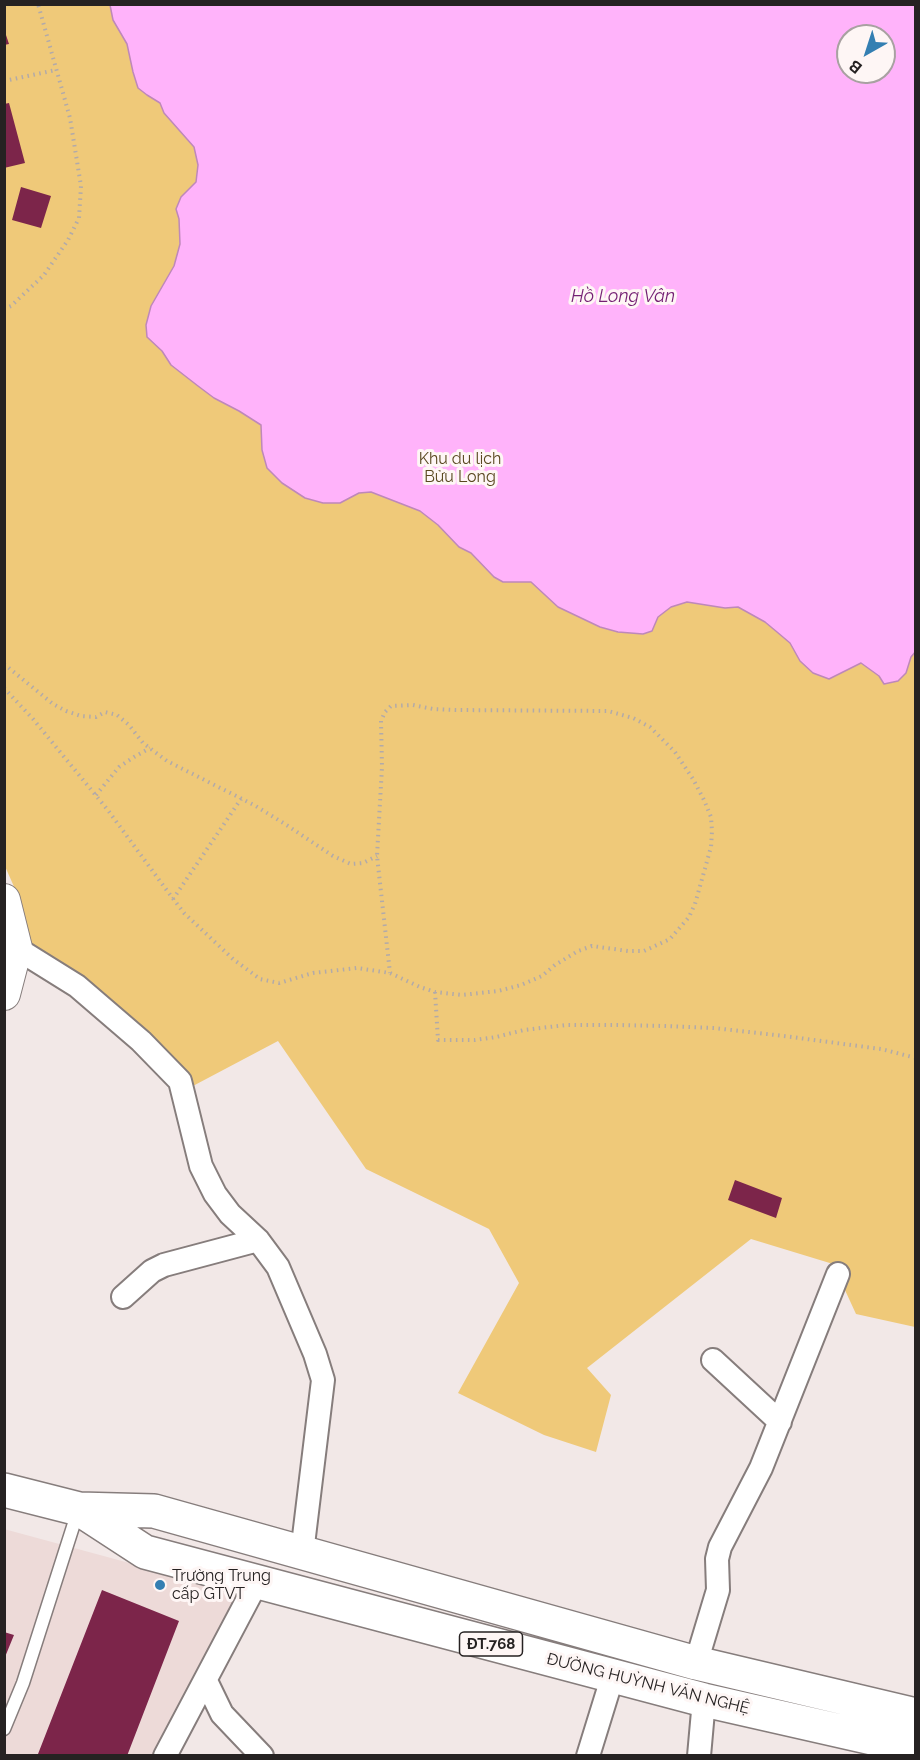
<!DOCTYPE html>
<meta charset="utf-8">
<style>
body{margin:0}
#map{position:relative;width:920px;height:1760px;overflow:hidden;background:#f2e8e7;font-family:Raleway,sans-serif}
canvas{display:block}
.frame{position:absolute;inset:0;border:6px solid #262222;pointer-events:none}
.north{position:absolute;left:836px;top:24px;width:60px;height:60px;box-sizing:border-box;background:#fef6f5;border:2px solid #a8a1a1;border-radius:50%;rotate:219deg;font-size:16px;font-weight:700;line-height:24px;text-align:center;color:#262222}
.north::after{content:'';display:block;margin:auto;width:21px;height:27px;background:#347fb2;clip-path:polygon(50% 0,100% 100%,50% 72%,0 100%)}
</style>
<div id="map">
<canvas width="920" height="1760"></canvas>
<div class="frame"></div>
<div class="north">B</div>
</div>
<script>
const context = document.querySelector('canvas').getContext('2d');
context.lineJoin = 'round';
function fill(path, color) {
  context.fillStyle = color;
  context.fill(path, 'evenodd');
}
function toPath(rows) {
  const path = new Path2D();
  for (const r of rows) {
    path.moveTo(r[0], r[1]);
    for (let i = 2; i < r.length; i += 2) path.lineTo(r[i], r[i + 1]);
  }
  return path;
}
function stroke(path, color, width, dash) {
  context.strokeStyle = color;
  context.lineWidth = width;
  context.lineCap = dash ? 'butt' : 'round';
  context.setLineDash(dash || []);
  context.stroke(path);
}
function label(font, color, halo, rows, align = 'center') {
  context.font = font + ' Raleway,sans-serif';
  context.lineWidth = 6;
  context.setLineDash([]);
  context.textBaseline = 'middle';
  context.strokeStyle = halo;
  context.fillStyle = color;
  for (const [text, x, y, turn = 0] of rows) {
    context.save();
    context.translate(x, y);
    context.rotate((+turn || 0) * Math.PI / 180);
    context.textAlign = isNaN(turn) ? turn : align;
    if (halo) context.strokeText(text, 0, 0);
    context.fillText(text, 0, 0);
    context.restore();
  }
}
fill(toPath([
 [4,1529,240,1593,154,1755,5,1755]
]), '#eddad8');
fill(toPath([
 [4,5,915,5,915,1327,856,1314,833,1264,751,1239,587,1368,611,1395,596,1452,544,1435,458,1393,519,1283,489,1229,366,1169,278,1041,191,1087,31,946,19,898,4,864],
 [848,36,884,36,884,72,848,72]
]), '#efc979');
const water = toPath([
 [110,5,915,5,916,651,911,657,906,673,898,681,884,684,879,676,861,663,829,679,813,673,800,661,790,643,777,632,765,622,738,607,725,608,687,602,671,607,658,617,652,631,643,634,618,632,600,627,558,607,531,582,503,582,494,577,471,553,459,547,438,525,420,511,371,492,359,493,340,503,323,503,305,498,282,483,267,468,262,450,261,425,239,411,214,398,198,386,171,365,162,351,147,337,146,325,151,306,174,266,180,244,179,219,176,209,181,197,196,182,198,165,194,147,164,113,160,103,147,95,138,88,133,72,127,44,113,20,110,5],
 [848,36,884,36,884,72,848,72,848,36]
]);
fill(water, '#ffb3fa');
stroke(water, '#be88b9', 1.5);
fill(toPath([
 [4,29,9,44,4,45],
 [9,103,25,163,4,168,4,104],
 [21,187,51,196,41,228,12,220],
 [735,1180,782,1198,776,1218,728,1200],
 [102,1590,179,1621,127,1756,42,1756,38,1754],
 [4,1632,14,1635,5,1657,4,1657]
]), '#7c254a');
const service = toPath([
 [4,1729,23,1683,78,1511]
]);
const minor = toPath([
 [16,948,77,986,141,1041,180,1081,201,1166,215,1194,230,1214,258,1240,278,1267,315,1354,323,1380,302,1553],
 [123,1297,152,1271,164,1265,258,1240],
 [713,1360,780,1422],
 [696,1663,718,1590,717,1559,720,1547,761,1468,838,1274],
 [206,1681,222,1714,262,1756],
 [165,1756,257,1582],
 [588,1756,613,1675],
 [699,1756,704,1700]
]);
const secondary = toPath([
 [4,900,16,948,4,994]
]);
const primary = toPath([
 [4,1490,79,1509,154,1511,696,1663,916,1715],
 [79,1509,145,1552,704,1700,916,1748]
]);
stroke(service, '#867d7c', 15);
stroke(minor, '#867d7c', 26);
stroke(secondary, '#867d7c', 34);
stroke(primary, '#867d7c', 36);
stroke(toPath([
 [4,81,56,70],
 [4,309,11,306,44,275,68,240,79,218,81,186,70,118,38,4],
 [4,664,53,704,66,711,81,716,96,717,105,712,117,715,129,725,143,743,167,761,254,805,285,824,333,856,351,864,363,863,377,856],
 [4,688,33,719,107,809,168,892,184,913,233,959,260,979,279,983,313,973,357,968,390,973,420,987,435,992,462,995,498,991,521,985,542,976,555,965,578,951,592,946,628,951,644,951,670,939,689,917,695,904,711,847,712,831,711,817,704,800,693,779,675,752,650,727,633,718,608,711,455,710,433,709,413,705,391,706,385,712,381,721,382,767,377,856,390,973],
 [96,795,119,767,134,757,150,748],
 [173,899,241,799],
 [435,992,438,1040,475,1040,496,1037,524,1030,566,1025,618,1025,665,1026,714,1028,784,1036,881,1049,916,1058]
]), '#b2aaa9', 4, [1.5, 4.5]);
stroke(service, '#fff', 12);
stroke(minor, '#fff', 22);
stroke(secondary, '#fff', 32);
stroke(primary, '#fff', 33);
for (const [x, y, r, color] of [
 [160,1585,6,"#347fb2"]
]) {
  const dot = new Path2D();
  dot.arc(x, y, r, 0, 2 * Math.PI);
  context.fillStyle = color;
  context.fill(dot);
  stroke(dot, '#fef6f5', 2);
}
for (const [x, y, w] of [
 [491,1644,63]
]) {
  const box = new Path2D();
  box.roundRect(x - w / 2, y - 12, w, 24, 4.5);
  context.fillStyle = '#fef6f5';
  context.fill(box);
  stroke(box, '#262222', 1.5);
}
label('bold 15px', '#262222', null, [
 ["ĐT.768",491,1644]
]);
label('16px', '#59471f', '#fef6f5', [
 ["Khu du lịch",460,459],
 ["Bửu Long",460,477]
]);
label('16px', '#262222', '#fef6f5', [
 ["Trường Trung",172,1576],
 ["cấp GTVT",172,1594]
], 'left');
label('16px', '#262222', '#fef6f5', [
 ["ĐƯỜNG HUỲNH VĂN NGHỆ",648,1684,14]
]);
label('italic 18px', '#741f73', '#fef6f5', [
 ["Hồ Long Vân",623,297]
]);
</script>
